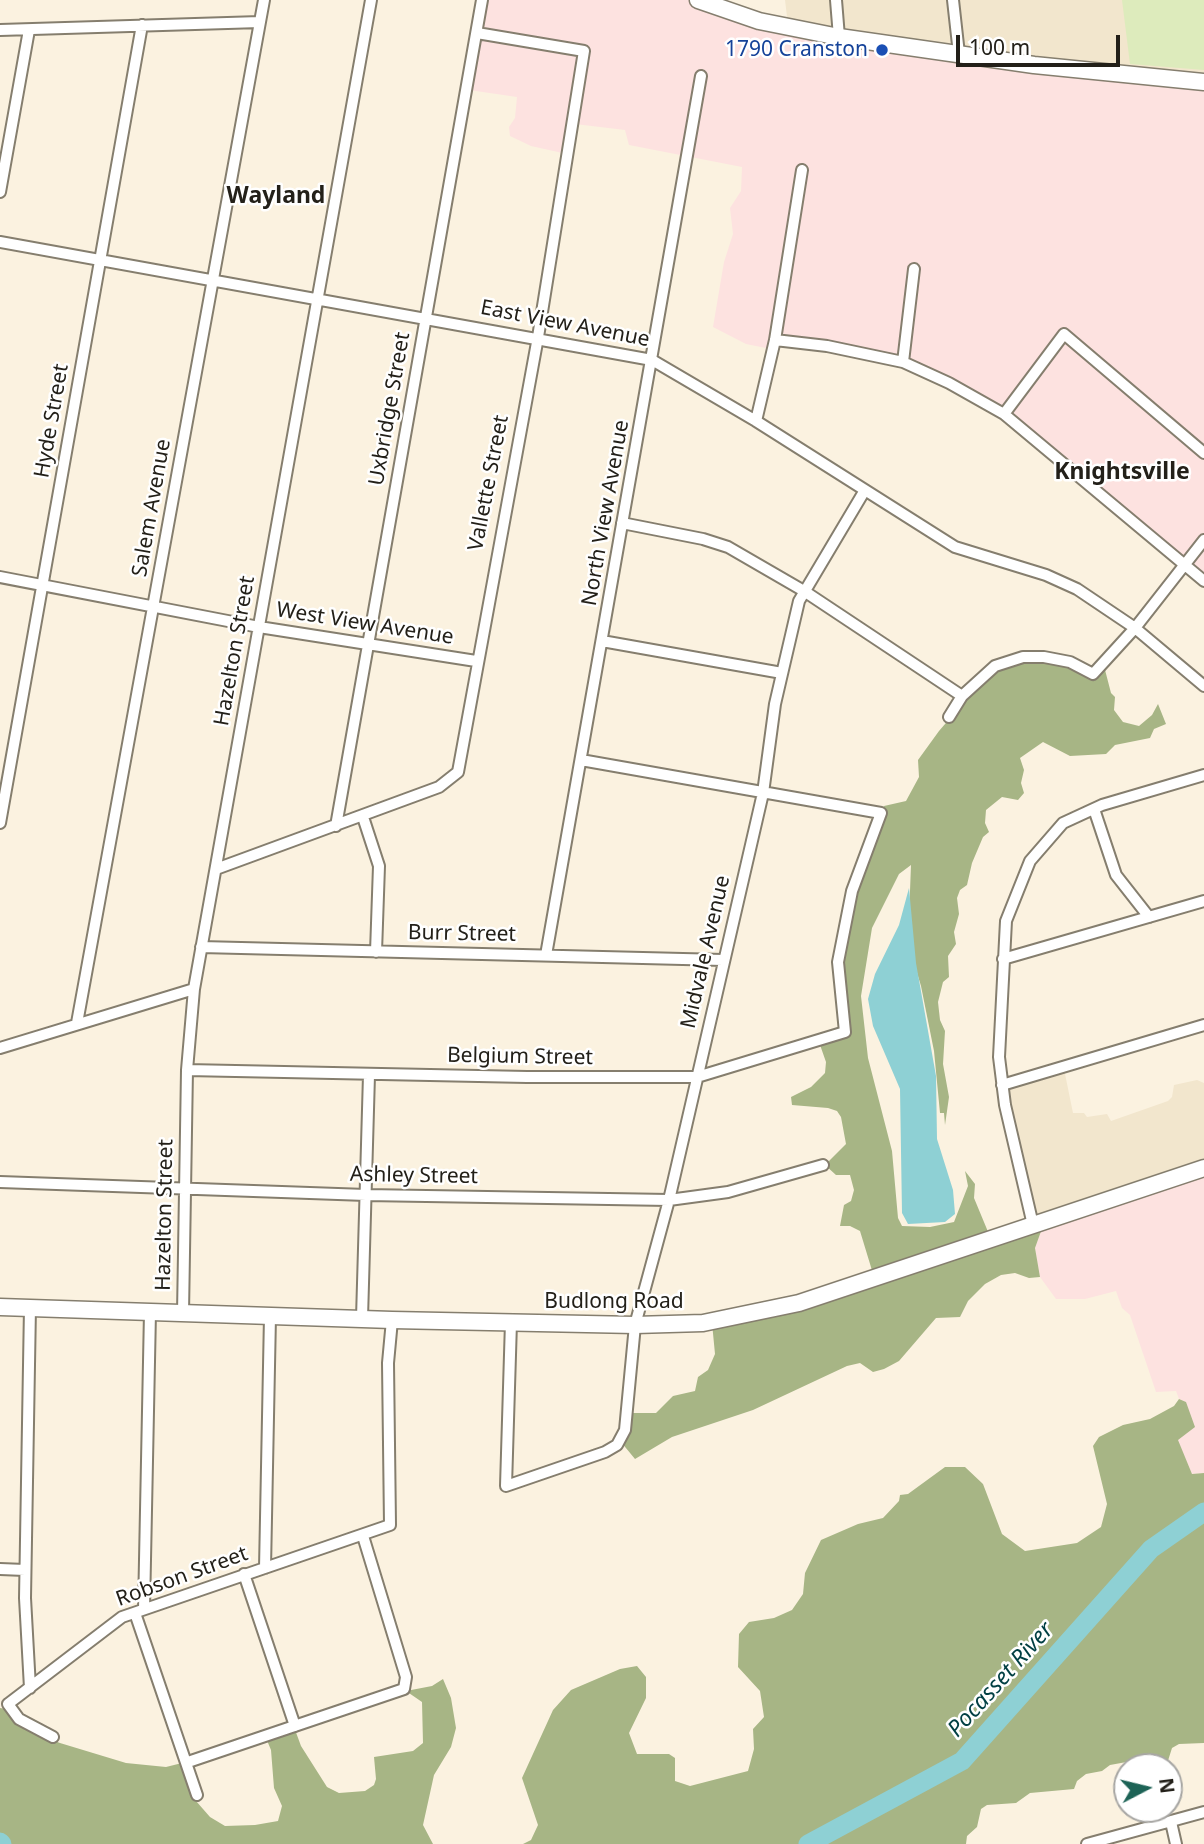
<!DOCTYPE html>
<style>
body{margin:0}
#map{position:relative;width:1204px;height:1844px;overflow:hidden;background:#fbf2e0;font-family:"Noto Sans",sans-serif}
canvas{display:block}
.north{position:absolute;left:1113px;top:1753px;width:70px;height:70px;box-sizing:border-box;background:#fff;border:2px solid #a7a6a3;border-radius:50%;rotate:83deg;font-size:19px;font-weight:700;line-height:28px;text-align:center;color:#232019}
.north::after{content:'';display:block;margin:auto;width:24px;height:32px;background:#1d6356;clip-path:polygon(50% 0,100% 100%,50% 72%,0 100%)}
.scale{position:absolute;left:956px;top:35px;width:164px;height:32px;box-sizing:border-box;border:4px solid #232019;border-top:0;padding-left:9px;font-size:21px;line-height:24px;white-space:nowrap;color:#232019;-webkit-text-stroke:5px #fff;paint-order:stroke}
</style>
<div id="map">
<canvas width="1204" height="1844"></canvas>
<div class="north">N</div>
<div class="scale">100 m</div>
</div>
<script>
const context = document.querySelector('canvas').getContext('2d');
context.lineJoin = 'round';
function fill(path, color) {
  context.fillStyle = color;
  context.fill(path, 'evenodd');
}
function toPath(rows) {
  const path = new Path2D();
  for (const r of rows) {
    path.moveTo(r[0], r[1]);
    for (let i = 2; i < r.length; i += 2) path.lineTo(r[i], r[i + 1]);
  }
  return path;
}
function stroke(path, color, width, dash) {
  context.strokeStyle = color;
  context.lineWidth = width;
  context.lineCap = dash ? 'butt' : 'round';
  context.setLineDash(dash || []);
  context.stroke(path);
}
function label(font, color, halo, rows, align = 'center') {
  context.font = font + ' "Noto Sans",sans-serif';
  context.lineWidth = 5;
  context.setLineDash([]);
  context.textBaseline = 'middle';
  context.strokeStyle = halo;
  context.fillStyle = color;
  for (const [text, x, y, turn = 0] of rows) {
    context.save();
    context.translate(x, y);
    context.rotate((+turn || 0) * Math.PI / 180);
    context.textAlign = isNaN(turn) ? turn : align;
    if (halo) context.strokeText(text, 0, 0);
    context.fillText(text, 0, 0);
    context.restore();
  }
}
fill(toPath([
 [785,0,1204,0,1204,85,788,25],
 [1064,1069,1073,1113,1084,1113,1087,1117,1107,1114,1111,1121,1168,1101,1172,1097,1174,1085,1197,1080,1204,1083,1204,1168,1036,1225,1003,1086]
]), '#f2e6cd');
fill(toPath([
 [482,0,697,0,733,13,1204,85,1204,581,1007,415,892,359,777,340,771,349,746,344,713,327,724,262,733,234,730,208,741,191,742,167,629,145,625,130,575,124,567,154,531,146,510,136,509,127,515,118,517,97,469,90],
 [1204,1168,1204,1473,1192,1474,1177,1439,1186,1402,1179,1399,1176,1391,1156,1392,1130,1315,1122,1308,1116,1291,1085,1299,1056,1299,1040,1277,1035,1248,1044,1223]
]), '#fde2e0');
fill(toPath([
 [1122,0,1204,0,1204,70,1130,64]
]), '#ddebbc');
fill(toPath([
 [1045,656,1093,673,1104,666,1111,693,1115,697,1114,710,1123,722,1139,726,1152,715,1158,704,1166,724,1154,729,1150,738,1115,745,1106,754,1070,756,1043,742,1020,758,1024,770,1021,783,1024,793,1018,800,1002,797,986,810,985,823,989,832,983,837,972,863,967,885,960,890,957,898,959,914,954,932,956,944,948,956,949,977,943,982,938,1002,940,1020,945,1031,943,1064,949,1097,945,1125,944,1113,940,1113,934,1051,921,986,908,943,911,865,899,874,872,928,861,996,868,1058,892,1151,898,1218,902,1226,930,1227,954,1222,968,1186,965,1171,975,1184,974,1198,991,1239,1044,1223,1035,1248,1040,1277,1029,1278,1015,1273,1001,1275,985,1284,968,1301,960,1317,936,1318,899,1361,884,1369,873,1372,860,1363,847,1366,753,1410,672,1437,635,1459,621,1442,631,1413,656,1413,673,1396,695,1391,698,1377,708,1370,715,1354,712,1323,874,1277,860,1231,850,1226,840,1226,844,1205,851,1201,854,1190,850,1175,836,1175,825,1165,846,1144,841,1117,837,1111,828,1108,792,1105,791,1097,811,1087,825,1073,826,1062,819,1042,844,1033,839,958,853,891,880,811,884,806,906,801,919,777,918,760,939,731,995,666],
 [1179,1399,1186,1402,1195,1427,1178,1440,1192,1474,1204,1473,1204,1743,1179,1744,1172,1748,1166,1767,1132,1761,1110,1765,1102,1771,1086,1774,1077,1781,1074,1789,1030,1793,1016,1803,987,1805,981,1809,977,1827,967,1836,966,1844,523,1844,531,1840,538,1825,522,1778,553,1710,571,1690,620,1669,637,1666,646,1677,646,1698,629,1733,637,1754,669,1754,675,1758,675,1781,690,1786,748,1771,754,1749,753,1729,764,1717,760,1691,738,1667,739,1634,749,1622,774,1618,792,1610,803,1594,805,1573,821,1540,858,1524,883,1518,899,1501,900,1495,908,1494,945,1467,965,1467,983,1484,1002,1534,1025,1551,1077,1543,1101,1527,1107,1504,1093,1446,1099,1437,1123,1425,1150,1419,1174,1406],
 [443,1679,451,1698,456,1728,451,1747,434,1775,423,1825,433,1844,0,1844,0,1708,6,1709,29,1731,60,1743,126,1763,166,1767,182,1763,196,1801,210,1817,225,1826,255,1825,278,1821,282,1806,274,1788,271,1750,266,1738,294,1727,301,1746,327,1787,339,1793,365,1791,374,1785,376,1779,374,1757,413,1751,423,1743,422,1702,406,1691,432,1686]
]), '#a7b585');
fill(toPath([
 [909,888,916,963,936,1076,937,1139,953,1190,955,1214,945,1222,908,1224,902,1213,900,1089,873,1026,868,999,875,974,899,925]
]), '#8ed0d4');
stroke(toPath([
 [0,1842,2,1844],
 [808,1844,962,1761,1151,1549,1204,1512]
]), '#8ed0d4', 19);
const street = toPath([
 [836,0,839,37],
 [953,0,959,54],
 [0,30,260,22],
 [0,192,29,30],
 [0,242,652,360,756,421,955,547,1046,575,1077,589,1135,628,1204,686],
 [775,340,827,346,903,362,949,383,1004,414,1204,581],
 [903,362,914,269],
 [1004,414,1064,334,1204,453],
 [756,421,775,340,802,170],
 [622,523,703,539,728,547,804,591,962,696],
 [0,577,259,627,476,661],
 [602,641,782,673],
 [949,717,962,696,995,666,1023,657,1044,657,1070,662,1093,674,1135,628,1204,540],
 [1094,809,1116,875,1149,917],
 [363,817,379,866,376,952],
 [0,823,142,25],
 [336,826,482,0],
 [216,869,439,787,458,772,538,337,584,51,477,33],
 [201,947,723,960],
 [546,955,701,76],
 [1003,959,1204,901],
 [77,1023,264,0],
 [0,1048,194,989],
 [187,1070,527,1077,697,1077,845,1032,838,962,852,891,881,813,581,760],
 [1002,1085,1204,1025],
 [0,1182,366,1195,669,1200,728,1192,823,1165],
 [1033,1225,1005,1105,999,1057,1006,921,1030,861,1063,823,1102,805,1204,775],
 [183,1313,187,1070,194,989,371,0],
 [362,1318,369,1075],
 [511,1322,506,1486,605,1452,617,1445,625,1430,635,1325,669,1200,763,793,775,704,799,601,865,490],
 [265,1568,270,1316],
 [0,1569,25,1570],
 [244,1574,295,1726],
 [144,1609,150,1312],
 [135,1613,197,1795],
 [30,1688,25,1598,30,1307],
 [8,1704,122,1617,390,1525,388,1363,392,1320],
 [8,1704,19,1719,53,1737],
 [188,1762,404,1689,406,1677,363,1536],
 [1171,1822,1176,1844],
 [1087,1844,1204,1812]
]);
const secondary = toPath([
 [698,0,759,21,839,37,1034,65,1204,82],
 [0,1307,392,1320,635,1325,703,1323,799,1303,1204,1168]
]);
stroke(street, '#857e6e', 14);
stroke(secondary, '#857e6e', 19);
stroke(street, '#fff', 10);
stroke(secondary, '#fff', 16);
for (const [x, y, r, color] of [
 [882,50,7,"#1a4fb4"]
]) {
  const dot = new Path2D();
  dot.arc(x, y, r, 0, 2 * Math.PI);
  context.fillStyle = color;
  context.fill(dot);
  stroke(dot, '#fff', 2.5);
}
label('21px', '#164399', '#fff', [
 ["1790 Cranston",868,50]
], 'right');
label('21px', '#232019', '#fff', [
 ["East View Avenue",565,324,11],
 ["Uxbridge Street",390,409,-80],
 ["Hyde Street",52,421,-80],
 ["Vallette Street",489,483,-79],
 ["Salem Avenue",152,508,-80],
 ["North View Avenue",606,513,-80],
 ["West View Avenue",365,624,9],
 ["Hazelton Street",235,651,-80],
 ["Burr Street",462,934,1],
 ["Midvale Avenue",706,952,-77],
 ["Belgium Street",520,1057,1],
 ["Ashley Street",414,1176,1],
 ["Hazelton Street",165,1215,-89],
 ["Budlong Road",614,1302],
 ["Robson Street",182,1577,-20]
]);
label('bold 23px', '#232019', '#fff', [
 ["Wayland",276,196],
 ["Knightsville",1122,472]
]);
label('italic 23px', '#003f43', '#fff', [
 ["Pocasset River",1001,1680,-48]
]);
</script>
